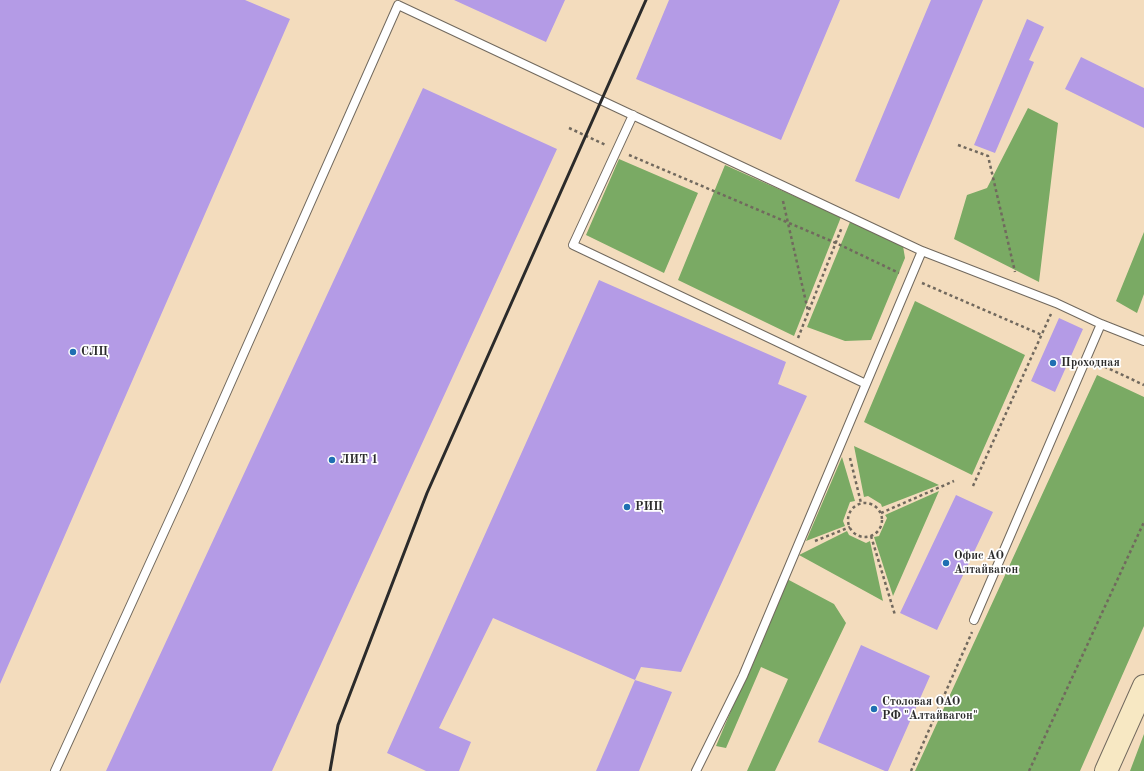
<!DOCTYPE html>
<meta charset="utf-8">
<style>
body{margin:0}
canvas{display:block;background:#f3dcbd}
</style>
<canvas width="1144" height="771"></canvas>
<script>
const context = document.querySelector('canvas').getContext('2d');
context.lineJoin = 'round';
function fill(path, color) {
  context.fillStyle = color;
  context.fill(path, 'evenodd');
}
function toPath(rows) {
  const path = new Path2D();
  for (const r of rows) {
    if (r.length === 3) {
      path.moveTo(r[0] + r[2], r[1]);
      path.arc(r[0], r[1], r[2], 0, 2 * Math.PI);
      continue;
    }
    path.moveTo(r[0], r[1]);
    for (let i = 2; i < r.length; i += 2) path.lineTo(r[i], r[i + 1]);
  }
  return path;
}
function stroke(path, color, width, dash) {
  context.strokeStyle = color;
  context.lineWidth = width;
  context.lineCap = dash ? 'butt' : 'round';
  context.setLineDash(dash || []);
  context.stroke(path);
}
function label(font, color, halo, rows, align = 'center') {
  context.font = font + ' "Old Standard TT",serif';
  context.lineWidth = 3.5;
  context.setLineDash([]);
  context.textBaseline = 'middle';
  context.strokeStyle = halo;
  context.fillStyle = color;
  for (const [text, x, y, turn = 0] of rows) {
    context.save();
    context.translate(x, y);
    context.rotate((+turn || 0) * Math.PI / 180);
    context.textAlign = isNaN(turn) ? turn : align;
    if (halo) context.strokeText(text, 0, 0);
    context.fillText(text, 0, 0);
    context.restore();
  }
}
fill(toPath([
 [1028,108,1058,123,1039,282,954,239,967,195,987,188],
 [619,159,698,193,664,273,586,235],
 [725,165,841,217,794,336,678,280],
 [850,222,903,246,905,258,871,340,845,341,807,327],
 [1144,232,1144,294,1137,313,1116,301],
 [915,301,1025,355,972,475,864,422],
 [1097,375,1144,397,1144,626,1080,771,915,771],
 [854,446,939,485,882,507,881,504,868,496,864,497],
 [842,457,855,501,850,502,843,521,845,526,806,541],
 [939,491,893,596,874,537,879,536,887,518,885,515],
 [847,531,849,535,866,543,870,541,883,601,799,555],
 [787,579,834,604,846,623,775,771,747,771,788,679,761,667,726,748,716,746],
 [1144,734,1144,771,1130,771]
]), '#7aaa64');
fill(toPath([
 [0,0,245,0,290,19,0,684],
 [454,0,565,0,546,42],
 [669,0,840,0,781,140,636,79],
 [931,0,983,0,899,199,855,181],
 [1027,19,1044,27,1029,60,1034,62,995,153,974,145],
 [1081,57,1144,88,1144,128,1065,89],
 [423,88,557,149,272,771,106,771],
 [599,280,786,362,778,384,807,396,681,672,641,667,635,680,493,618,439,728,471,742,459,771,426,771,387,753],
 [1059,318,1083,329,1055,392,1031,381],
 [956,495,993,512,937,630,900,613],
 [861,645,930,676,888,771,885,771,818,742],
 [635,680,672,692,639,771,596,771]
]), '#b49be6');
const lane = toPath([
 [633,115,573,245,866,384],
 [974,620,1101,324],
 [55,771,185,486,398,5,922,251,1056,303,1101,324,1144,341],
 [696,771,743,676,922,251]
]);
const secondary = toPath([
 [1106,771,1144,686]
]);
stroke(lane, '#71695e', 10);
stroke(secondary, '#71695e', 24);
stroke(toPath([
 [569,128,606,145],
 [958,145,988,156,1015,272],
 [629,155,836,243,899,273],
 [783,201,808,311],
 [922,283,1042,335],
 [798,338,842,227],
 [1099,364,1144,385],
 [850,458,861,503],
 [973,486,1051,314],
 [865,520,17],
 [881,513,954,481],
 [871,536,895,615],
 [815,541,850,527],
 [911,771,972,632],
 [1029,771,1144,522]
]), '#71695e', 2.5, [3, 3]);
stroke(lane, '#fff', 8);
stroke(secondary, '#f7e8c3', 22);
stroke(toPath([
 [330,771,338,725,427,493,646,0]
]), '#2b2b2b', 3);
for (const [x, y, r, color] of [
 [73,352,4,"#1f6fb2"],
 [1053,363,4,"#1f6fb2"],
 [332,460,4,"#1f6fb2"],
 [627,507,4,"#1f6fb2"],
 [946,563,4,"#1f6fb2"],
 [874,709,4,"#1f6fb2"]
]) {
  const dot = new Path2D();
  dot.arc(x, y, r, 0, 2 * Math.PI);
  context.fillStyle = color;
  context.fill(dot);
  stroke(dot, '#fff', 1.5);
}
label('bold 12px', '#2b2b2b', '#fff', [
 ["СЛЦ",81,352],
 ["Проходная",1061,363],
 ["ЛИТ 1",340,460],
 ["РИЦ",635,507],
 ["Офис АО",954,556],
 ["Алтайвагон",954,570],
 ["Столовая ОАО",882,702],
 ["РФ \"Алтайвагон\"",882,716]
], 'left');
</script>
